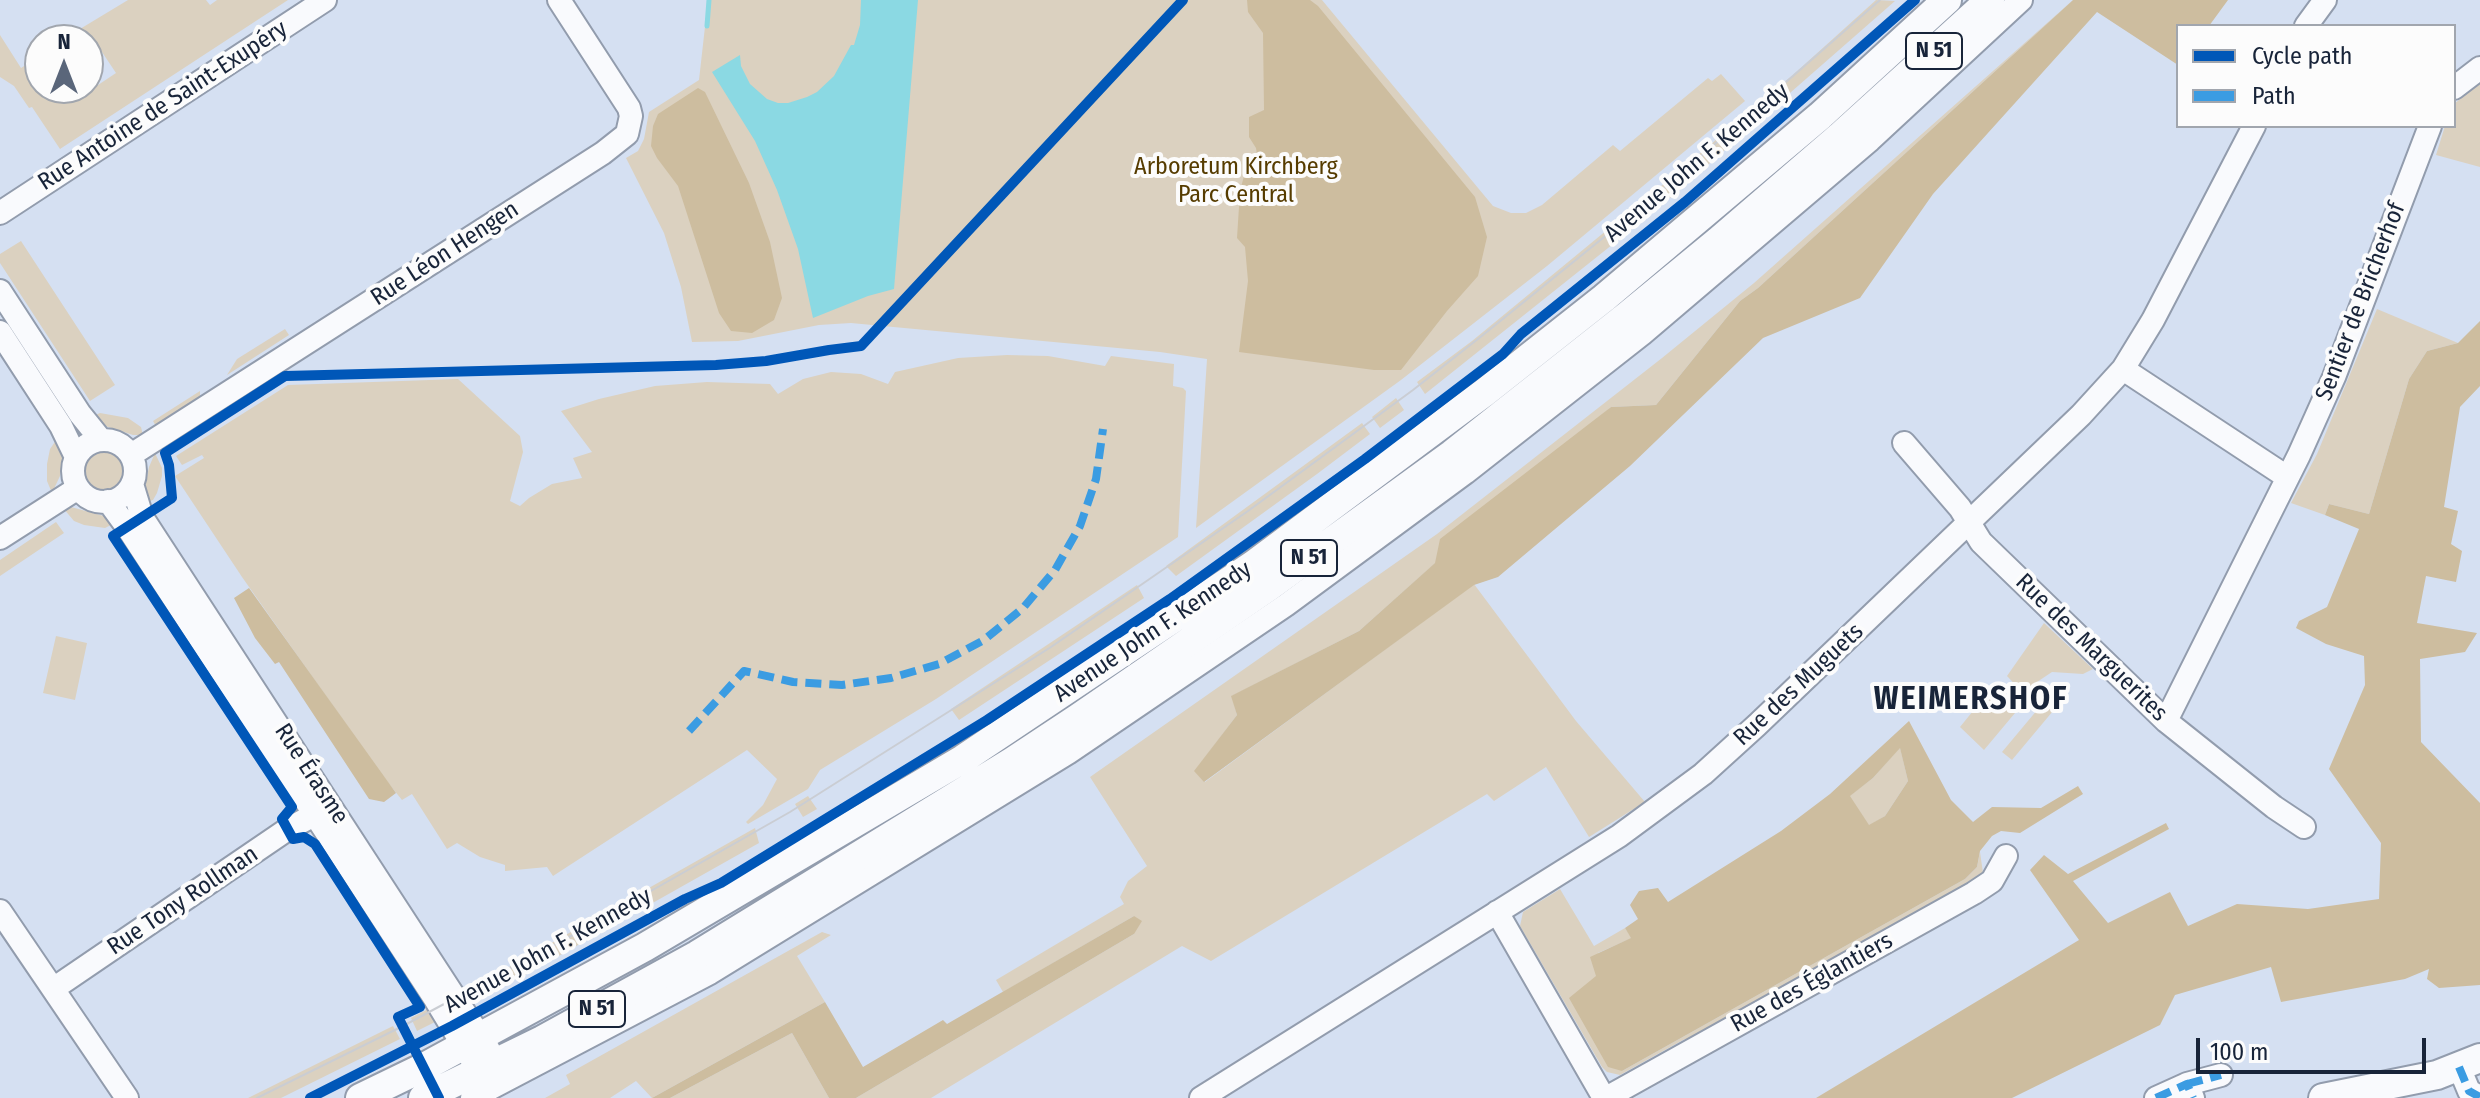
<!DOCTYPE html>
<meta charset="utf-8">
<style>
body{margin:0}
#map{position:relative;width:2480px;height:1098px;overflow:hidden;background:#d5e0f2;font-family:"Fira Sans Condensed",sans-serif}
canvas{display:block}
.legend{position:absolute;left:2176px;top:24px;width:280px;height:104px;box-sizing:border-box;background:#fcfcfc;border:2px solid #a1a6ae;margin:0;padding:10px 14px;list-style:none;font-size:24px;color:#182439}
.legend li{display:flex;align-items:center;gap:16px;height:40px}
.legend b{width:40px;border:2px solid #a1a6ae}
.north{position:absolute;left:24px;top:24px;width:80px;height:80px;box-sizing:border-box;background:#fcfcfc;border:2px solid #a1a6ae;border-radius:50%;rotate:0deg;font-size:22px;font-weight:700;line-height:32px;text-align:center;color:#182439}
.north::after{content:'';display:block;margin:auto;width:28px;height:36px;background:#5a667a;clip-path:polygon(50% 0,100% 100%,50% 72%,0 100%)}
.scale{position:absolute;left:2196px;top:1038px;width:230px;height:36px;box-sizing:border-box;border:4px solid #182439;border-top:0;padding-left:10px;font-size:24px;line-height:28px;white-space:nowrap;color:#182439;-webkit-text-stroke:6px #fcfcfc;paint-order:stroke}
</style>
<div id="map">
<canvas width="2480" height="1098"></canvas>
<ul class="legend">
<li><b style="height:10px;background:#0057b8"></b>Cycle path</li>
<li><b style="height:10px;background:#3b9ce2"></b>Path</li>
</ul>
<div class="north">N</div>
<div class="scale">100 m</div>
</div>
<script>
const context = document.querySelector('canvas').getContext('2d');
context.lineJoin = 'round';
function fill(path, color) {
  context.fillStyle = color;
  context.fill(path, 'evenodd');
}
function toPath(rows) {
  const path = new Path2D();
  for (const r of rows) {
    if (r.length === 3) {
      path.moveTo(r[0] + r[2], r[1]);
      path.arc(r[0], r[1], r[2], 0, 2 * Math.PI);
      continue;
    }
    path.moveTo(r[0], r[1]);
    for (let i = 2; i < r.length; i += 2) path.lineTo(r[i], r[i + 1]);
  }
  return path;
}
function stroke(path, color, width, dash) {
  context.strokeStyle = color;
  context.lineWidth = width;
  context.lineCap = dash ? 'butt' : 'round';
  context.setLineDash(dash || []);
  context.stroke(path);
}
function label(font, color, halo, rows, align = 'center') {
  context.font = font + ' "Fira Sans Condensed",sans-serif';
  context.lineWidth = 8;
  context.setLineDash([]);
  context.textBaseline = 'middle';
  context.strokeStyle = halo;
  context.fillStyle = color;
  for (const [text, x, y, turn = 0] of rows) {
    context.save();
    context.translate(x, y);
    context.rotate((+turn || 0) * Math.PI / 180);
    context.textAlign = isNaN(turn) ? turn : align;
    if (halo) context.strokeText(text, 0, 0);
    context.fillText(text, 0, 0);
    context.restore();
  }
}
fill(toPath([
 [128,0,206,0,210,5,217,0,288,0,60,149,32,107,29,108,14,86,0,77,0,35,21,68,40,56,40,88,70,88,77,99,116,73,92,37,80,40,75,32],
 [708,0,1322,0,1493,206,1511,213,1526,213,1542,205,1613,145,1620,151,1708,78,1712,81,1721,74,1745,101,1547,266,1401,380,1196,528,1207,359,1160,352,851,323,819,325,738,341,692,342,681,287,664,233,626,158,638,151,644,139,649,112,699,80],
 [1876,0,1895,1,1670,198,1660,187,1794,74],
 [2073,0,1758,288,1740,301,1656,405,1611,407,1359,631,1232,696,1237,715,1195,771,1205,782,1474,584,1576,721,1645,802,1589,837,1546,767,1494,801,1487,794,1211,961,1182,946,931,1098,856,1098,1134,934,1134,916,1003,992,996,980,1124,904,1120,897,1128,881,1147,866,1090,777,1437,534,1662,358,1754,283],
 [2480,83,2480,167,2436,155,2445,126,2454,126,2454,104],
 [1652,193,1662,205,1425,394,1417,382,1472,341],
 [21,241,115,385,90,401,0,263,0,254],
 [2377,309,2458,343,2427,351,2409,379,2369,514,2329,504,2325,515,2291,503,2317,454],
 [285,329,289,335,227,375,237,359],
 [1007,355,1048,356,1105,366,1111,356,1174,364,1173,386,1183,388,1186,391,1178,537,936,699,820,770,808,789,748,824,746,822,763,805,777,779,747,750,553,876,547,867,505,871,505,865,480,857,457,843,447,849,412,794,402,800,381,774,242,577,175,476,204,458,202,455,182,465,176,456,288,385,458,379,520,436,523,452,510,501,520,506,529,498,552,484,582,478,573,458,592,452,561,411,599,399,655,386,707,382,770,384,778,394,803,379,831,372,861,374,888,384,895,372,958,358],
 [200,391,200,398,157,428,153,421],
 [1396,398,1404,410,1380,428,1372,417],
 [100,413,128,418,141,427,143,435,133,435,105,426,91,417],
 [1362,423,1370,434,1317,474,1176,576,1166,566],
 [59,436,63,453,60,476,52,493,47,481,47,464,50,449],
 [104,471,21],
 [155,453,162,468,162,476,157,493,153,500,147,502,145,487,149,467],
 [71,507,104,516,115,523,105,528,84,525,74,521,63,508],
 [56,522,64,533,0,576,0,560],
 [1137,585,1144,598,959,720,951,709],
 [2044,623,2093,669,2083,674,2052,672,2022,692,2007,676],
 [56,636,87,643,75,700,43,693],
 [1990,690,2015,713,1984,750,1960,727],
 [2043,703,2053,711,2012,760,2002,752],
 [1900,747,1908,781,1885,816,1869,826,1849,796,1873,778],
 [808,796,817,809,803,817,795,804],
 [755,828,759,843,516,980,509,967],
 [1980,852,1983,873,1974,893,1683,1055,1685,1039,1620,1075,1607,1072,1602,1067,1520,926,1523,912,1560,889,1594,946,1625,928,1632,938,1598,953,1597,976,1622,1071,1965,879,1977,867],
 [822,932,831,935,797,956,825,1002,652,1098,636,1081,610,1098,545,1098,570,1084,566,1075],
 [494,975,501,988,473,1002,467,989],
 [432,1007,439,1020,417,1031,411,1018],
 [393,1026,400,1039,281,1098,248,1098],
 [792,1033,829,1098,670,1098]
]), '#dbd1c0');
fill(toPath([
 [1247,0,1310,0,1318,6,1475,197,1487,237,1478,276,1447,311,1401,370,1374,370,1239,352,1248,281,1245,247,1237,238,1240,191,1244,176,1259,167,1256,148,1249,137,1249,117,1264,110,1263,33,1248,12],
 [2073,0,2228,0,2209,26,2178,26,2178,65,2097,12,1933,194,1860,298,1763,338,1630,466,1498,577,1474,585,1204,782,1194,771,1237,715,1231,696,1359,631,1435,563,1440,539,1611,407,1656,405,1740,301,1758,288],
 [698,88,705,92,749,183,770,242,782,298,774,320,752,333,731,331,719,313,678,186,657,158,651,146,653,126,658,114],
 [2480,321,2480,386,2460,407,2444,507,2458,511,2451,544,2462,551,2456,582,2426,576,2417,623,2477,633,2465,652,2420,659,2421,742,2480,803,2480,985,2439,988,2427,979,2429,969,2405,979,2281,1002,2271,967,2175,995,2160,1025,2012,1098,1816,1098,2079,940,2030,870,2044,855,2068,874,2166,823,2169,829,2073,881,2108,923,2170,892,2188,926,2237,904,2308,909,2379,899,2381,843,2329,769,2365,685,2364,656,2326,644,2296,628,2299,621,2327,607,2359,529,2325,515,2329,504,2369,514,2409,379,2427,351,2458,343],
 [249,588,396,793,384,802,369,799,279,662,275,664,255,638,234,598],
 [1909,721,1951,800,1973,822,1992,807,2041,808,2078,786,2083,794,2020,833,2001,831,1992,836,1980,851,1977,867,1965,879,1622,1071,1608,1067,1569,998,1596,976,1590,957,1631,938,1625,928,1638,919,1630,905,1639,891,1658,888,1668,902,1781,831,1830,794],
 [1900,748,1908,781,1885,816,1869,825,1850,796,1873,778],
 [1134,916,1142,921,1134,934,856,1098,829,1098,792,1033,670,1098,652,1098,825,1002,863,1067,943,1020,947,1024]
]), '#cdbd9f');
fill(toPath([
 [861,0,918,0,894,289,868,296,813,318,798,249,777,190,755,141,712,72,740,55,741,66,750,84,767,99,778,103,788,103,807,97,817,92,834,76,851,45,854,45,860,25]
]), '#8bd9e3');
stroke(toPath([
 [707,26,709,0]
]), '#8bd9e3', 5);
const minor = toPath([
 [2306,26,2325,0],
 [2454,88,2480,68],
 [0,213,325,0],
 [0,291,80,414,101,440],
 [0,332,61,426,76,457],
 [2123,369,2287,477],
 [104,471,31],
 [1904,443,1960,508,1981,542,2166,721,2274,807,2304,827],
 [131,455,603,153,627,134,631,116,629,108,559,0],
 [132,484,142,517,489,1050],
 [108,501,127,527,435,999,472,1060],
 [0,538,78,488],
 [2166,721,2299,455,2334,377,2430,126],
 [0,911,127,1098],
 [1497,912,1604,1098],
 [53,989,288,829,314,815],
 [2459,1067,2469,1091,2480,1097],
 [2187,1084,2221,1075],
 [472,1098,710,973,1068,753,1286,605,1465,473,1642,334,1870,140,2021,0],
 [1201,1098,1619,836,1703,774,1757,725,2081,415,2123,369,2153,320,2254,126],
 [1606,1098,1974,893,1992,881,2006,856],
 [2156,1098,2187,1084,2193,1098]
]);
const major = toPath([
 [360,1098,424,1067,645,947,963,759,1253,565,1485,392,1604,298,1820,116,1947,0],
 [423,1098,542,1040,697,955,1013,761,1078,718,1270,586,1452,454,1628,315,1718,241,1840,136,1990,0],
 [2323,1098,2437,1075,2480,1058]
]);
stroke(minor, '#929cad', 26);
stroke(major, '#929cad', 32);
stroke(minor, '#f9fafd', 22);
stroke(major, '#f9fafd', 28);
stroke(toPath([
 [257,1098,403,1026,584,929,790,812,1051,647,1248,511,1413,390,1483,335,1661,191,1880,0]
]), '#cacdd3', 2);
stroke(toPath([
 [689,731,744,671,793,682,842,685,891,678,939,664,984,640,1023,608,1055,570,1080,526,1096,479,1103,429],
 [2459,1067,2469,1091,2480,1097],
 [2187,1084,2221,1075],
 [2156,1098,2187,1084,2193,1098]
]), '#3b9ce2', 8, [16, 8]);
stroke(toPath([
 [310,1098,452,1026,685,899,721,883,987,720,1170,599,1365,459,1503,354,1521,334,1685,202,1915,0],
 [439,1098,398,1017,420,1007,315,844,304,837,293,839,282,819,292,807,113,536,172,498,169,465,165,453,285,376,716,365,766,361,829,350,861,346,1183,0]
]), '#0057b8', 10);
for (const [x, y, w] of [
 [1934,51,56],
 [1309,558,56],
 [597,1009,56]
]) {
  const box = new Path2D();
  box.roundRect(x - w / 2, y - 18, w, 36, 6);
  context.fillStyle = '#fcfcfc';
  context.fill(box);
  stroke(box, '#182439', 2);
}
label('bold 22px', '#182439', null, [
 ["N 51",1934,51],
 ["N 51",1309,558],
 ["N 51",597,1009]
]);
label('24px', '#182439', '#fcfcfc', [
 ["Rue Antoine de Saint-Exupéry",163,106,-33],
 ["Avenue John F. Kennedy",1697,163,-40],
 ["Rue Léon Hengen",445,254,-33],
 ["Sentier de Bricherhof",2361,302,-69],
 ["Avenue John F. Kennedy",1153,632,-34],
 ["Rue des Marguerites",2091,648,44],
 ["Rue des Muguets",1799,685,-43],
 ["Rue Érasme",311,774,57],
 ["Rue Tony Rollman",183,901,-34],
 ["Avenue John F. Kennedy",548,951,-29],
 ["Rue des Églantiers",1812,983,-29]
]);
label('24px', '#563c00', '#fcfcfc', [
 ["Arboretum Kirchberg",1236,167],
 ["Parc Central",1236,195]
]);
context.letterSpacing = '2px';
label('bold 32px', '#182439', '#fcfcfc', [
 ["WEIMERSHOF",1971,700]
]);
context.letterSpacing = '0px';
</script>
